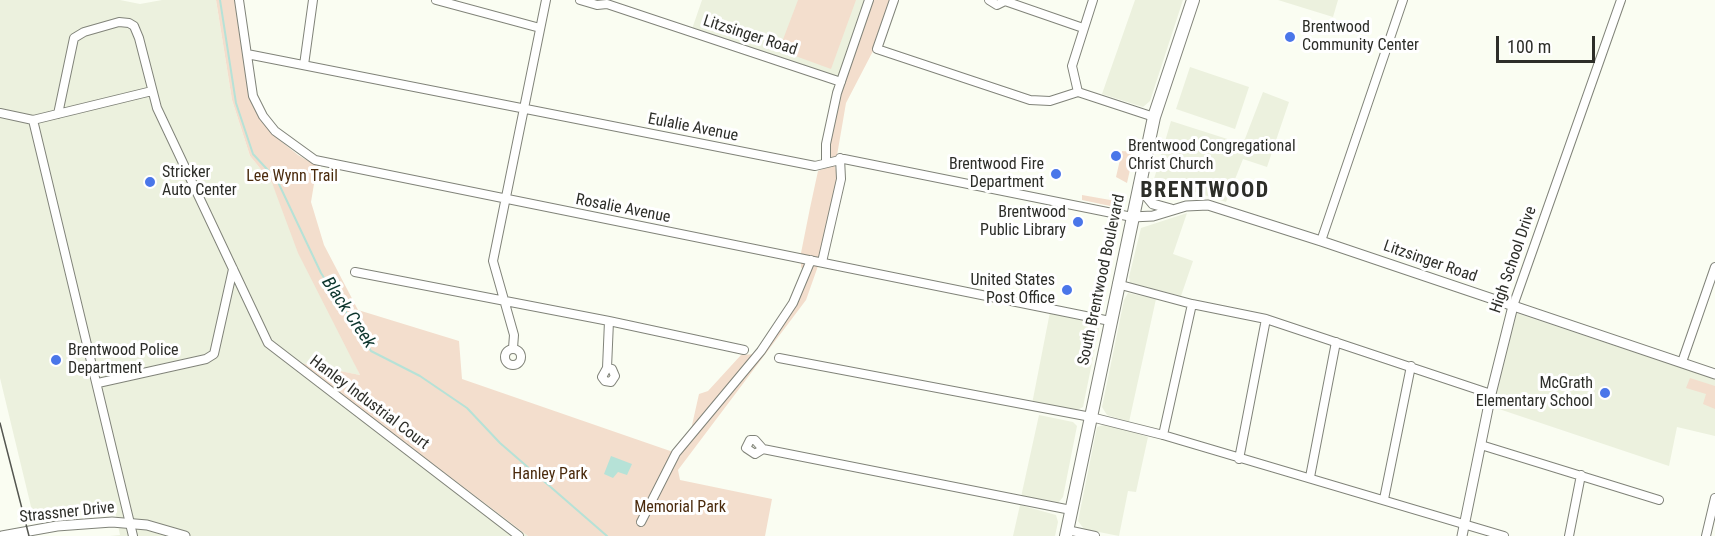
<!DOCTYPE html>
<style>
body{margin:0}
#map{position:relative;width:1715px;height:536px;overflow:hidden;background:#fafdf2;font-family:"Roboto Condensed",sans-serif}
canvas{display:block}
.scale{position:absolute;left:1496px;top:36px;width:99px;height:27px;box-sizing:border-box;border:3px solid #2d2e29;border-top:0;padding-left:8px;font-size:18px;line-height:21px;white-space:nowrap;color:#2d2e29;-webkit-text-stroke:4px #fff;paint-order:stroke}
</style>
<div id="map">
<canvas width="1715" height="536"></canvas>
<div class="scale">100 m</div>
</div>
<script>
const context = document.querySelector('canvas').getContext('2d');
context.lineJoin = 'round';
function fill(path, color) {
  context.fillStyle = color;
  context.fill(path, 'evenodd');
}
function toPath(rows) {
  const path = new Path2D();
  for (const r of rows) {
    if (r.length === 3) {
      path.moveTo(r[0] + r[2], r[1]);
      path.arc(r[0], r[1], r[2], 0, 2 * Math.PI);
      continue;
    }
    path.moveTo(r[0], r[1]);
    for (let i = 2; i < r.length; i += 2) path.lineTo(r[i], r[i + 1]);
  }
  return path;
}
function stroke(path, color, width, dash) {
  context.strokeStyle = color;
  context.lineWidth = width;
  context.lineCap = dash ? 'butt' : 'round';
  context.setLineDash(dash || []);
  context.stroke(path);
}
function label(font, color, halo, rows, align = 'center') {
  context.font = font + ' "Roboto Condensed",sans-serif';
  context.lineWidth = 6;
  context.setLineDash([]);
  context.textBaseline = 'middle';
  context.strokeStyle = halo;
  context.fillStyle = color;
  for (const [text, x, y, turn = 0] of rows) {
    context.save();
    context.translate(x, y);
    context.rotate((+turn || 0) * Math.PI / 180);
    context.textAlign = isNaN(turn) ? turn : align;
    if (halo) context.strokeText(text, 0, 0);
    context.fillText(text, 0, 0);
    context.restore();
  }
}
fill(toPath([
 [0,0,120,0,140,4,162,0,216,0,232,100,250,156,272,183,360,375,301,364,528,536,110,536,120,535,114,505,109,509,33,515,0,378],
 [702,0,867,0,841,73,837,77,692,29],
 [1135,0,1183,0,1150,101,1143,107,1102,94],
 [1278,0,1338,0,1333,17],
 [1190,67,1249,87,1235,129,1176,109],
 [1263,92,1289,102,1267,167,1243,159,1226,202,1154,179,1171,121,1243,144],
 [1187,213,1173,254,1193,261,1181,296,1130,283,1129,277,1141,228],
 [1128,293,1156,299,1129,422,1107,415,1102,407,1124,300],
 [1050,312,1094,322,1099,328,1083,407,1073,412,1032,404],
 [1516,313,1715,379,1715,436,1677,427,1669,466,1493,407],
 [1039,415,1073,422,1077,426,1063,497,1058,503,1021,497],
 [1107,424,1148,437,1136,492,1128,491,1119,536,1084,529,1078,521,1097,427],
 [1020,505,1056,515,1058,522,1055,536,1013,536]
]), '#ecf1de');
fill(toPath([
 [216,0,235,0,250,95,264,122,277,138,298,155,317,166,311,202,324,245,358,310,459,341,462,379,676,453,667,477,688,443,699,394,708,391,741,355,757,354,791,303,804,272,801,267,801,253,810,208,818,171,828,167,830,138,844,83,873,0,890,0,873,51,846,103,835,167,838,177,818,266,806,300,678,470,680,480,772,499,765,536,528,536,300,363,360,375,298,253,272,183,250,156,232,100],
 [798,0,856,0,831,69,779,50],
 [1122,151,1134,152,1127,183,1116,177],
 [1082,195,1116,201,1119,197,1124,198,1120,205,1115,207,1082,200],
 [1690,378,1715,386,1715,409,1703,404,1706,394,1686,388]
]), '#f3decd');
fill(toPath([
 [611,456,632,464,627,475,618,472,613,478,604,474]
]), '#b6e2d7');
stroke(toPath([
 [220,0,236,103,253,154,277,180,321,273,371,351,420,376,467,408,500,443,607,536]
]), '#b6e2d7', 2);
const minor = toPath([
 [239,0,253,96,263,116,275,131,315,160,1110,321],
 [436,0,540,28],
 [580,0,597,5,607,4,841,82],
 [894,0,877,49,1030,100,1050,101,1078,92,1154,117],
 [989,0,997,5,1005,1],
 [1005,1,1083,28],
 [247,54,815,166,844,159,1132,217],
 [304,65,313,0],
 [1078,92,1072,66,1093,0],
 [0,113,33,120,152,91],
 [58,114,74,38,84,32,119,22,129,23,134,26,139,38,157,108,268,343,519,536],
 [33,120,133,536],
 [826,163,826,144,837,93,869,0],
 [1321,241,1403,0],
 [822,262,841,179,840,158],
 [355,272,609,321,744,350],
 [1117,284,1192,304,1266,319,1491,394],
 [1513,306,1621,0],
 [513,348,514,335,493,261,546,0],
 [513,357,8],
 [779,358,1091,417,1163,435,1504,536],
 [1682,362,1715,267],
 [607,368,602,377,605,381,611,382,615,376,612,369,607,368,609,321],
 [98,383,206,359,214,354,233,269],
 [1163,435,1192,304],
 [1481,445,1659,500],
 [763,449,755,440,750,440,746,448,755,454,763,449,1071,510],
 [1239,459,1266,319],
 [1310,477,1336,342],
 [1384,499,1411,366],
 [641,522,676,453,761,351,793,303,811,260],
 [1067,530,1095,536],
 [1569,536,1581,475],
 [1706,536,1715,498]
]);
const tertiary = toPath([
 [1142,176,1148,198,1153,204,1171,209],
 [1132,217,1153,216,1186,206,1208,205,1321,241,1715,374],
 [2,536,57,526,112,522,147,525,185,536],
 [1462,536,1491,394,1513,306]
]);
const primary = toPath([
 [1066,536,1154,117,1193,0]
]);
stroke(minor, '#808379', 10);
stroke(tertiary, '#808379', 11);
stroke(primary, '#808379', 14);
stroke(minor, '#fff', 8);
stroke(tertiary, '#fff', 9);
stroke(primary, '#fff', 12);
stroke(toPath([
 [0,423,29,536]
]), '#545650', 1.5);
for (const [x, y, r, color] of [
 [1290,37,6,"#4a76e9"],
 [1116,156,6,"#4a76e9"],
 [1056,174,6,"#4a76e9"],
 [150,182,6,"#4a76e9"],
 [1078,222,6,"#4a76e9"],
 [1067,290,6,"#4a76e9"],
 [56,360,6,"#4a76e9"],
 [1605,393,6,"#4a76e9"]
]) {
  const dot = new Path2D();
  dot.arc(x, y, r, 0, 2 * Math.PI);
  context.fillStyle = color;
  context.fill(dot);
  stroke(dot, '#fff', 2);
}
label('16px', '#2d2e29', '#fff', [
 ["Brentwood",1302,28],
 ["Community Center",1302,46],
 ["Brentwood Congregational",1128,147],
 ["Christ Church",1128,165],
 ["Brentwood Fire",1044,165,"right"],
 ["Department",1044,183,"right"],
 ["Stricker",162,173],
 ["Auto Center",162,191],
 ["Brentwood",1066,213,"right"],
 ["Public Library",1066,231,"right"],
 ["United States",1055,281,"right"],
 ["Post Office",1055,299,"right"],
 ["Brentwood Police",68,351],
 ["Department",68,369],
 ["McGrath",1593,384,"right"],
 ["Elementary School",1593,402,"right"]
], 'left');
label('16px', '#2d2e29', '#fff', [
 ["Litzsinger Road",750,36,18],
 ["Eulalie Avenue",693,128,11],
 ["Rosalie Avenue",623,209,11],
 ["High School Drive",1514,260,-71],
 ["Litzsinger Road",1430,262,19],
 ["South Brentwood Boulevard",1102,280,-78],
 ["Hanley Industrial Court",369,403,37],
 ["Strassner Drive",67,513,-6]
]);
label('16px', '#4a2a0c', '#fff', [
 ["Lee Wynn Trail",292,177],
 ["Hanley Park",550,475],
 ["Memorial Park",680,508]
]);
label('italic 18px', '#0d362e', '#fff', [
 ["Black Creek",348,313,56]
]);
context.letterSpacing = '1.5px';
label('bold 22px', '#2d2e29', '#fff', [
 ["BRENTWOOD",1205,191]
]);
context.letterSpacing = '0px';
</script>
